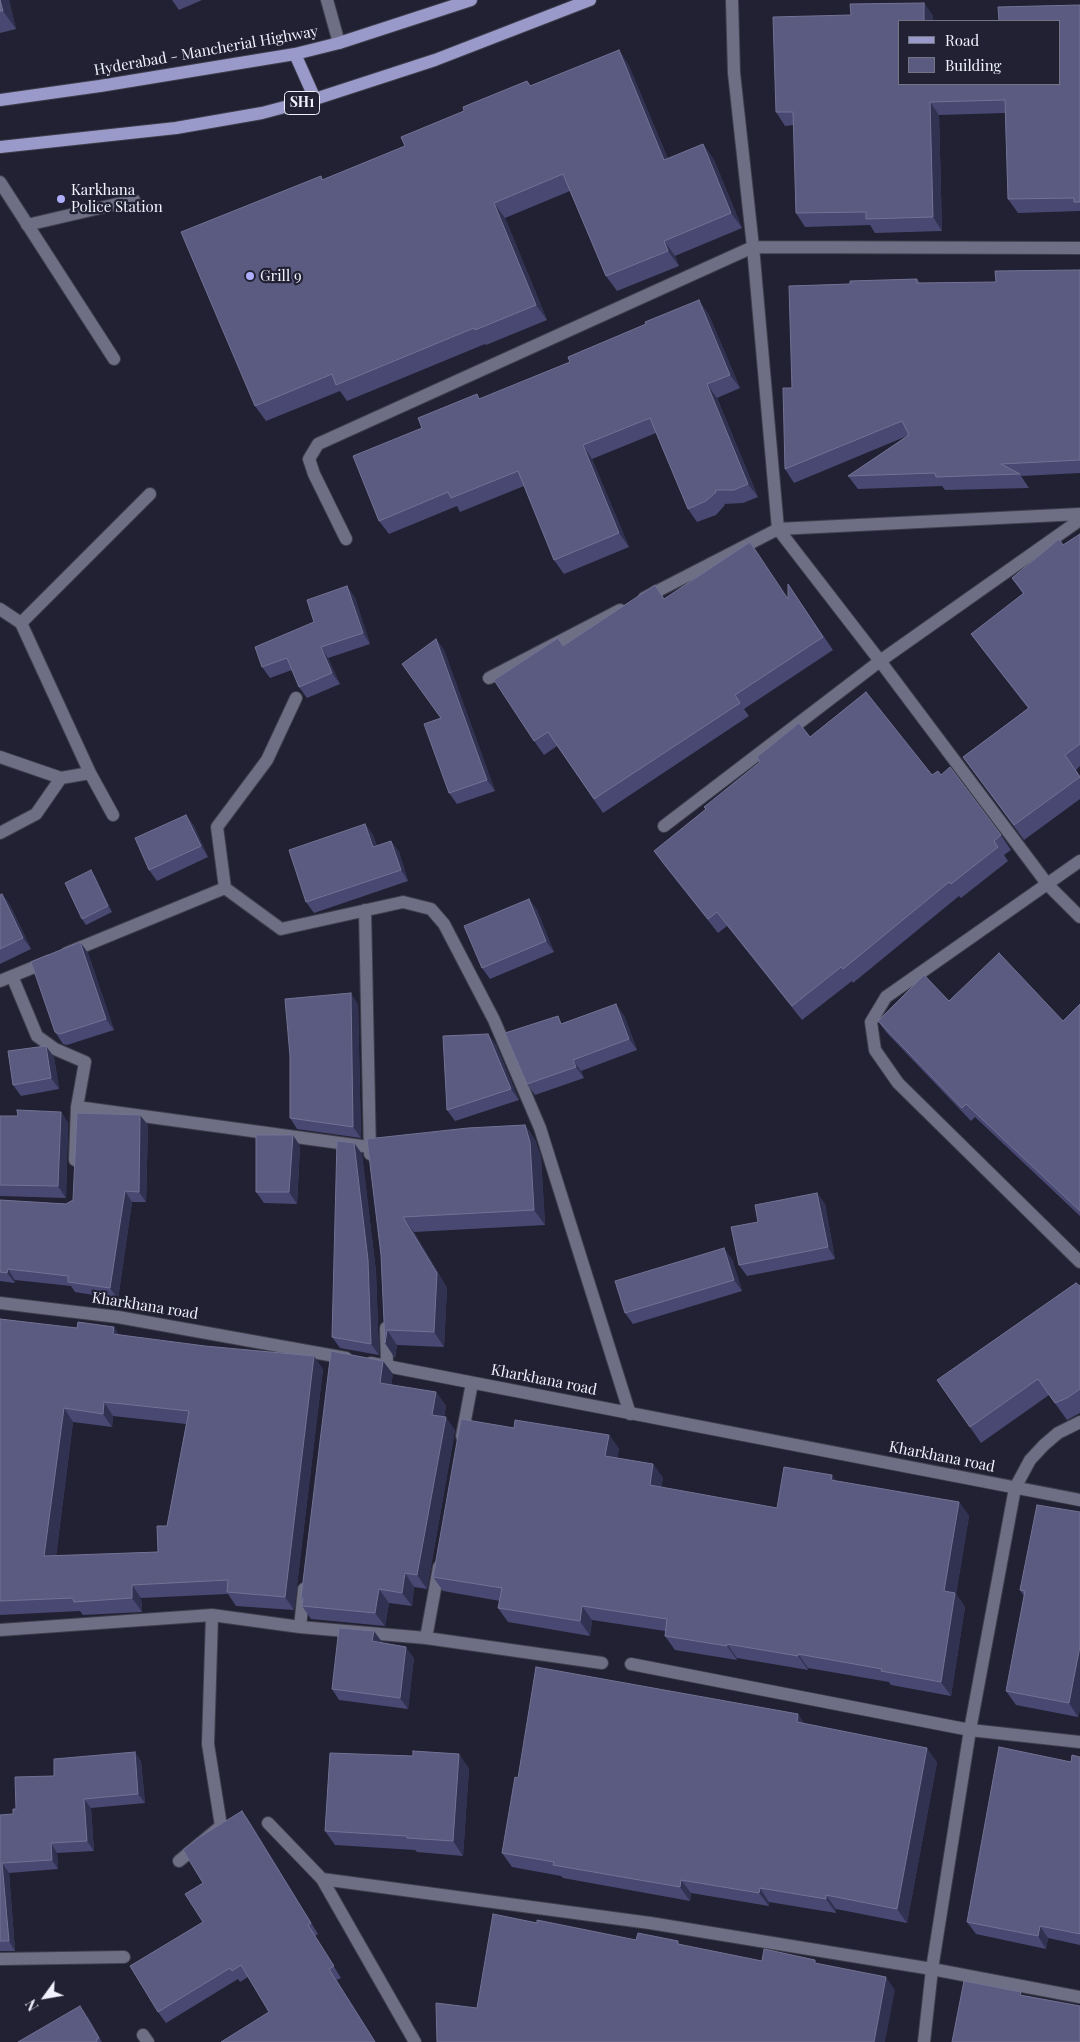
<!DOCTYPE html>
<style>
body{margin:0}
#map{position:relative;width:1080px;height:2042px;overflow:hidden;background:#212133;font-family:"Playfair Display",serif}
canvas{display:block}
.legend{position:absolute;left:898px;top:20px;width:162px;height:65px;box-sizing:border-box;background:#212133;border:1px solid #747584;margin:0;padding:6px 9px;list-style:none;font-size:15px;color:#f1f2fe}
.legend li{display:flex;align-items:center;gap:10px;height:25px}
.legend b{width:25px;border:1px solid #747584}
.north{position:absolute;left:20px;top:1972px;width:50px;height:50px;-webkit-text-stroke:4px #212133;paint-order:stroke;rotate:238deg;font-size:14px;font-weight:700;line-height:20px;text-align:center;color:#f1f2fe}
.north::after{content:'';display:block;margin:auto;width:18px;height:22px;background:#f1f2fe;clip-path:polygon(50% 0,100% 100%,50% 72%,0 100%)}
</style>
<div id="map">
<canvas width="1080" height="2042"></canvas>
<ul class="legend">
<li><b style="height:6px;background:#999aca"></b>Road</li>
<li><b style="height:14px;background:#5b5a81"></b>Building</li>
</ul>
<div class="north">N</div>
</div>
<script>
const context = document.querySelector('canvas').getContext('2d');
context.lineJoin = 'round';
function toPath(rows) {
  const path = new Path2D();
  for (const r of rows) {
    path.moveTo(r[0], r[1]);
    for (let i = 2; i < r.length; i += 2) path.lineTo(r[i], r[i + 1]);
  }
  return path;
}
function stroke(path, color, width, dash) {
  context.strokeStyle = color;
  context.lineWidth = width;
  context.lineCap = dash ? 'butt' : 'round';
  context.setLineDash(dash || []);
  context.stroke(path);
}
function fill(path, color) {
  context.fillStyle = color;
  context.fill(path, 'evenodd');
}
function label(font, color, halo, rows, align = 'center') {
  context.font = font + ' "Playfair Display",serif';
  context.lineWidth = 4.5;
  context.setLineDash([]);
  context.textBaseline = 'middle';
  context.strokeStyle = halo;
  context.fillStyle = color;
  for (const [text, x, y, turn = 0] of rows) {
    context.save();
    context.translate(x, y);
    context.rotate((+turn || 0) * Math.PI / 180);
    context.textAlign = isNaN(turn) ? turn : align;
    if (halo) context.strokeText(text, 0, 0);
    context.fillText(text, 0, 0);
    context.restore();
  }
}
const service = toPath([
 [0,182,114,359],
 [27,225,134,200]
]);
const minor = toPath([
 [327,0,339,43],
 [732,0,734,73,753,247,778,529,880,661,1048,885,1080,917],
 [346,539,314,474,309,459,318,444,753,247,1080,248],
 [644,598,778,529,1080,514],
 [0,609,21,623,90,773],
 [21,623,150,494],
 [489,678,620,610],
 [0,757,61,778],
 [664,826,880,661,1080,520],
 [0,833,36,814,61,778,90,773,113,815],
 [1080,861,886,997,871,1022,875,1050,898,1083,1080,1262],
 [225,888,217,827,267,760,296,698],
 [365,910,370,1154],
 [67,953,225,888,281,929,403,902,431,909,444,924,494,1020,540,1128,630,1414],
 [12,976,37,1036,55,1049,85,1062,77,1107,369,1147,385,1146],
 [0,981,49,961],
 [75,1160,77,1107],
 [386,1328,387,1365],
 [462,1436,472,1383],
 [300,1627,304,1589],
 [0,1630,212,1615,300,1627,426,1638,602,1663],
 [426,1638,439,1567],
 [631,1664,970,1730,1080,1742],
 [268,1823,322,1879,415,2042],
 [179,1861,221,1826,208,1744,212,1615],
 [322,1879,650,1923,932,1969,1080,1997],
 [0,1959,124,1957],
 [143,2035,148,2042],
 [924,2042,932,1969,970,1730,1015,1488,1030,1460,1044,1445,1058,1433,1080,1422]
]);
const tertiary = toPath([
 [0,1303,118,1317,346,1358],
 [371,1363,1080,1500]
]);
const primary = toPath([
 [295,54,315,99],
 [0,100,100,86,295,54,339,43,471,0],
 [0,147,176,128,262,113,315,99,435,60,590,0]
]);
stroke(service, '#3e3e4c', 14);
stroke(minor, '#3e3e4c', 14);
stroke(tertiary, '#3e3e4c', 14);
stroke(primary, '#3e3e4c', 14);
stroke(service, '#6e6f84', 12);
stroke(minor, '#6e6f84', 12);
stroke(tertiary, '#6e6f84', 12);
stroke(primary, '#999aca', 12);
fill(toPath([
 [0,0,10,0,9,0,16,29,0,33],
 [172,0,202,0,179,10],
 [924,3,933,16,899,84,1080,5,1080,211,1018,213,1008,199,1005,113,939,115,942,231,875,233,870,225,805,227,796,213,794,125,785,126,776,112,851,15],
 [619,50,629,66,668,159,703,144,714,160,742,228,675,256,679,266,617,291,606,276,570,191,505,218,547,320,486,345,485,344,347,401,340,391,266,421,255,406,321,176,323,180,405,146,464,111,527,81,531,86],
 [1080,270,1080,473,1021,476,1029,488,945,490,942,486,858,489,848,476,907,436,794,483,785,469,792,388,917,279,920,283,996,282],
 [708,313,740,388,717,398,758,497,743,503,724,504,725,505,716,515,697,522,688,509,656,433,592,459,629,547,564,574,554,560,524,486,460,512,457,506,389,534,379,521,422,428,481,399],
 [1080,534,1080,766,1076,770,1080,776,1080,799,1024,840,963,757,1028,708,982,649,971,634,1023,594,1012,578],
 [788,584,833,650,744,709,749,716,603,813,557,746,544,755,534,741,563,646,665,599,788,598],
 [347,586,355,598,370,644,328,658,340,684,307,698,299,687,292,670,270,678,262,667,314,622],
 [436,639,444,650,495,791,457,804,449,793,440,718],
 [810,737,932,775,941,775,1001,835,1011,850,1004,855,1008,861,961,898,959,896,853,983,852,981,802,1020,727,926,718,933,664,865,654,851,706,810,760,762,757,757],
 [186,815,194,826,208,857,157,881,149,870],
 [365,824,373,835,377,846,391,841,399,852,408,881,314,913,306,902],
 [95,876,112,912,86,925,82,919],
 [2,894,10,905,31,949,0,964,0,895],
 [529,899,537,910,554,952,490,979,482,968],
 [80,942,88,953,114,1030,67,1045,63,1044,55,1032],
 [949,1001,1063,1021,1080,1004,1080,1216,975,1117,971,1121,887,1033,878,1021],
 [358,1004,361,1138,297,1129,290,1118],
 [624,1015,637,1050,581,1071,584,1078,535,1095,527,1084,563,1023],
 [488,1034,496,1045,519,1100,455,1121,447,1110],
 [54,1057,59,1089,21,1096,13,1085],
 [61,1112,68,1123,66,1198,0,1196,0,1116,18,1116],
 [148,1125,146,1202,132,1202,118,1299,75,1292,71,1286,15,1280,15,1283,0,1281,0,1200,66,1204,73,1200],
 [525,1125,535,1140,541,1157,545,1225,414,1232,447,1288,444,1347,397,1345,395,1358,385,1343,381,1255,367,1139],
 [354,1143,362,1154,376,1272,379,1355,340,1348,332,1337],
 [300,1146,297,1204,264,1203,256,1192],
 [817,1193,825,1204,835,1259,747,1276,739,1265,758,1222],
 [732,1259,742,1291,633,1324,625,1313],
 [1080,1286,1080,1413,1067,1420,1049,1395,981,1443,937,1380],
 [0,1319,120,1335,323,1369,294,1610,236,1606,228,1594,141,1598,142,1612,83,1615,80,1611,0,1615],
 [113,1416,186,1424,167,1526,158,1552,56,1556,73,1422,112,1427],
 [393,1374,391,1385,436,1392,446,1406,444,1417,455,1430,427,1589,414,1587,412,1606,389,1603,385,1626,311,1619,302,1606,303,1601,301,1598],
 [514,1428,609,1435,619,1449,617,1458,653,1464,663,1478,661,1488,777,1508,837,1481,959,1502,969,1516,956,1594,965,1607,951,1696,891,1685,889,1682,808,1668,808,1670,737,1658,737,1660,675,1650,665,1636,665,1631,592,1620,590,1636,508,1622,498,1608,500,1601,443,1591,433,1577],
 [1080,1512,1080,1709,1078,1717,1016,1705,1006,1691,1024,1596,1020,1590],
 [382,1643,414,1658,408,1709,339,1700,332,1689],
 [805,1724,937,1762,907,1923,836,1909,836,1913,769,1902,769,1906,691,1893,690,1901,563,1878,561,1876,512,1867,502,1853,518,1778],
 [1080,1757,1080,1945,1048,1938,1046,1949,976,1934,967,1922,1071,1762],
 [141,1761,145,1803,91,1808,94,1851,57,1853,58,1869,9,1873,15,1951,0,1951,0,1815,13,1814,16,1809,54,1776],
 [469,1768,463,1856,417,1852,415,1850,335,1845,325,1831],
 [242,1811,250,1822,318,1934,315,1936,341,1978,337,1980,248,1977,240,1982,238,1979,166,2023,158,2012,203,1922,203,1883],
 [88,2017,102,2042,18,2042]
]), '#494872');
fill(toPath([
 [0,0,9,0,16,29,3,11],
 [924,3,933,16,933,21,924,21],
 [619,50,629,66,675,176,664,160],
 [930,102,939,115,942,231,933,217],
 [703,144,714,160,742,228,731,213],
 [494,203,505,218,547,320,536,305],
 [664,241,675,256,679,266,668,251],
 [699,300,708,313,740,388,730,375],
 [707,384,717,398,758,497,748,484],
 [583,445,592,459,629,547,619,533],
 [347,586,355,598,370,644,363,633],
 [436,639,444,650,495,791,487,780],
 [321,647,328,658,340,684,332,673],
 [186,815,194,826,208,857,201,846],
 [365,824,373,835,381,858,373,847],
 [391,841,399,852,408,881,401,870],
 [91,870,95,876,112,912,108,906],
 [2,894,10,905,31,949,23,938],
 [529,899,537,910,554,952,546,941],
 [80,942,88,953,114,1030,106,1019],
 [351,993,358,1004,361,1138,353,1127],
 [616,1004,624,1015,637,1050,629,1039],
 [488,1034,496,1045,519,1100,511,1089],
 [46,1046,54,1057,59,1089,51,1078],
 [573,1060,581,1071,584,1078,576,1067],
 [61,1112,68,1123,66,1198,58,1186],
 [140,1115,148,1125,146,1202,139,1192],
 [525,1125,535,1140,541,1157,545,1225,534,1210],
 [293,1135,300,1146,297,1204,289,1192],
 [354,1143,362,1154,376,1272,379,1355,371,1344],
 [125,1191,132,1202,118,1299,110,1288],
 [817,1193,825,1204,835,1259,828,1247],
 [403,1217,414,1232,447,1288,444,1347,434,1332],
 [724,1248,732,1259,742,1291,734,1280],
 [8,1269,15,1280,15,1283,7,1273],
 [114,1327,123,1340,113,1334],
 [387,1330,397,1345,395,1358,385,1343],
 [314,1356,323,1369,294,1610,285,1597],
 [383,1361,393,1374,389,1396,380,1383],
 [436,1392,446,1406,442,1428,432,1415],
 [104,1402,113,1416,112,1427,103,1414],
 [64,1408,73,1422,54,1570,44,1556],
 [446,1417,455,1430,427,1589,417,1575],
 [609,1435,619,1449,615,1470,605,1456],
 [653,1464,663,1478,659,1500,650,1485],
 [832,1475,842,1489,831,1480],
 [959,1502,969,1516,956,1594,965,1607,951,1696,941,1682,944,1591],
 [405,1573,414,1587,412,1606,402,1593],
 [132,1585,141,1598,142,1612,132,1598],
 [379,1589,389,1603,385,1626,375,1613],
 [582,1606,592,1620,590,1636,580,1621],
 [374,1631,382,1642,372,1641],
 [727,1644,737,1658,737,1660,727,1646],
 [1080,1646,1080,1709,1078,1717,1069,1703],
 [406,1647,414,1658,408,1709,400,1698],
 [798,1654,808,1668,808,1670,798,1656],
 [798,1714,808,1728,797,1722],
 [927,1748,937,1762,907,1923,897,1909],
 [135,1752,141,1761,145,1803,138,1794],
 [459,1754,469,1768,463,1856,453,1841],
 [84,1799,91,1808,94,1851,87,1841],
 [242,1811,250,1822,318,1934,311,1923],
 [51,1843,57,1853,58,1869,52,1860],
 [2,1863,9,1873,15,1951,9,1941],
 [681,1880,691,1893,690,1901,680,1887],
 [760,1888,769,1902,769,1906,759,1893],
 [826,1895,836,1909,836,1913,826,1899],
 [1040,1926,1048,1938,1046,1949,1038,1936],
 [329,1969,337,1980,376,2042,375,2042],
 [886,1977,895,1990,885,2042,874,2042],
 [80,2006,88,2017,102,2042,101,2042,99,2038]
]), '#313152');
const building = toPath([
 [0,0,3,11,0,11,0,0],
 [924,3,924,21,899,21,899,84,1059,84,1059,21,999,21,998,7,1080,5,1080,202,1074,202,1074,198,1008,199,1005,100,930,102,933,217,866,219,866,212,796,213,793,112,776,112,773,17,851,15,850,4,924,3],
 [619,50,664,160,703,144,731,213,664,241,668,251,606,276,563,174,494,203,536,305,475,330,474,328,336,385,332,374,255,406,181,232,321,176,322,180,405,146,401,137,464,111,463,107,527,81,530,86,619,50],
 [1080,270,1080,460,1001,464,1020,474,936,477,935,473,848,476,909,435,902,421,785,469,783,388,792,388,789,286,850,284,850,281,917,279,917,283,996,282,995,271,1080,270],
 [699,300,730,375,707,384,748,484,734,490,715,490,716,492,706,501,688,509,650,418,583,445,619,533,554,560,518,471,451,498,448,492,379,521,353,456,422,428,418,418,477,394,479,399,570,362,568,357,646,324,645,322,699,300],
 [1080,534,1080,744,1065,755,1080,777,1014,825,963,757,1029,708,971,634,1024,593,1012,578,1059,539,1063,545,1080,534],
 [750,542,788,599,788,584,823,637,735,695,740,703,594,799,548,732,534,741,494,680,558,638,563,646,655,585,664,599,750,542],
 [347,586,363,633,321,647,332,673,299,687,287,658,262,667,255,647,314,622,307,600,347,586],
 [436,639,487,780,449,793,424,724,441,718,402,664,436,639],
 [866,692,932,775,938,771,941,775,950,767,1001,835,994,841,998,847,951,884,949,882,843,969,841,967,792,1006,717,912,708,919,654,851,706,809,704,807,760,762,757,757,799,723,810,737,866,692],
 [186,815,201,846,149,870,135,838,186,815],
 [365,824,373,847,391,841,401,870,306,902,289,850,365,824],
 [91,870,108,906,82,919,65,883,91,870],
 [2,894,23,938,0,949,0,895,2,894],
 [529,899,546,941,482,968,464,926,529,899],
 [80,942,106,1019,60,1034,55,1032,31,962,80,942],
 [999,953,1063,1021,1080,1004,1080,1211,966,1104,962,1108,878,1021,924,975,949,1001,999,953],
 [351,993,353,1127,290,1118,290,1056,285,999,351,993],
 [616,1004,629,1039,573,1060,576,1067,527,1084,505,1033,558,1016,561,1024,616,1004],
 [488,1034,511,1089,447,1110,443,1036,488,1034],
 [46,1046,51,1078,13,1085,8,1051,46,1046],
 [17,1110,61,1112,58,1186,0,1185,0,1116,18,1116,17,1110],
 [77,1113,140,1115,139,1192,125,1191,110,1288,68,1282,68,1276,8,1269,7,1273,0,1272,0,1200,66,1204,73,1200,77,1113],
 [525,1125,530,1142,534,1210,403,1217,437,1273,434,1332,387,1330,385,1343,381,1255,367,1139,468,1128,525,1125],
 [256,1135,293,1135,289,1192,256,1192,256,1135],
 [337,1141,354,1143,368,1260,371,1344,332,1337,337,1141],
 [817,1193,828,1247,739,1265,731,1227,758,1222,755,1205,817,1193],
 [724,1248,734,1280,625,1313,615,1281,724,1248],
 [1076,1283,1080,1286,1080,1389,1067,1398,1055,1403,1038,1379,970,1427,937,1380,1076,1283],
 [0,1319,77,1328,78,1322,114,1327,113,1334,205,1346,314,1356,285,1597,227,1592,228,1580,132,1585,132,1598,74,1602,73,1598,0,1601,0,1319],
 [104,1402,189,1411,167,1526,157,1526,158,1552,44,1556,64,1408,103,1414,104,1402],
 [331,1351,383,1361,380,1383,436,1392,432,1415,446,1417,417,1575,405,1573,402,1593,379,1589,375,1613,302,1606,303,1598,301,1598,331,1351],
 [461,1419,514,1428,515,1420,609,1435,605,1456,653,1464,650,1485,777,1508,784,1467,832,1475,831,1480,959,1502,944,1591,955,1593,941,1682,881,1671,882,1669,798,1654,798,1656,727,1644,727,1646,665,1636,667,1619,582,1606,580,1621,498,1608,502,1588,433,1577,461,1419],
 [1037,1505,1080,1512,1080,1646,1069,1703,1006,1691,1025,1591,1020,1590,1037,1505],
 [339,1628,374,1631,372,1641,406,1647,400,1698,332,1689,339,1628],
 [536,1667,798,1714,797,1722,927,1748,897,1909,826,1895,826,1899,760,1888,759,1893,681,1880,680,1887,553,1865,554,1862,502,1853,515,1777,518,1778,536,1667],
 [999,1747,1071,1762,1072,1755,1080,1757,1080,1934,1040,1926,1038,1936,967,1922,999,1747],
 [413,1751,459,1754,453,1841,407,1838,407,1836,325,1831,330,1753,413,1756,413,1751],
 [135,1752,138,1794,84,1799,87,1841,51,1843,52,1860,2,1863,9,1941,0,1941,0,1815,13,1814,13,1809,16,1809,15,1777,54,1776,54,1759,135,1752],
 [242,1811,311,1923,308,1925,334,1966,329,1969,375,2042,221,2042,269,2012,241,1965,232,1971,230,1968,158,2012,130,1966,203,1922,185,1894,203,1883,183,1850,198,1838,242,1811],
 [493,1914,537,1923,537,1920,636,1940,638,1933,678,1941,678,1944,762,1961,764,1949,815,1960,815,1963,886,1977,874,2042,437,2042,436,2003,477,2008,493,1914],
 [964,1981,1021,1992,1020,1995,1080,2006,1080,2042,952,2042,964,1981],
 [80,2006,99,2038,96,2040,97,2042,18,2042,80,2006]
]);
fill(building, '#5b5a81');
stroke(building, '#727294', 1);
for (const [x, y, r, color] of [
 [61,199,5,"#aeaefb"],
 [250,276,5,"#aeaefb"]
]) {
  const dot = new Path2D();
  dot.arc(x, y, r, 0, 2 * Math.PI);
  context.fillStyle = color;
  context.fill(dot);
  stroke(dot, '#212133', 2);
}
for (const [x, y, w] of [
 [302,103,35]
]) {
  const box = new Path2D();
  box.roundRect(x - w / 2, y - 11.5, w, 23, 4);
  context.fillStyle = '#212133';
  context.fill(box);
  stroke(box, '#f1f2fe', 1);
}
label('bold 14px', '#f1f2fe', null, [
 ["SH1",302,103]
]);
label('15px', '#f1f2fe', '#212133', [
 ["Hyderabad - Mancherial Highway",206,51,-10],
 ["Kharkhana road",145,1306,9],
 ["Kharkhana road",544,1380,11],
 ["Kharkhana road",942,1457,11]
]);
label('15px', '#f1f2fe', '#212133', [
 ["Karkhana",71,190],
 ["Police Station",71,207],
 ["Grill 9",260,276]
], 'left');
</script>
